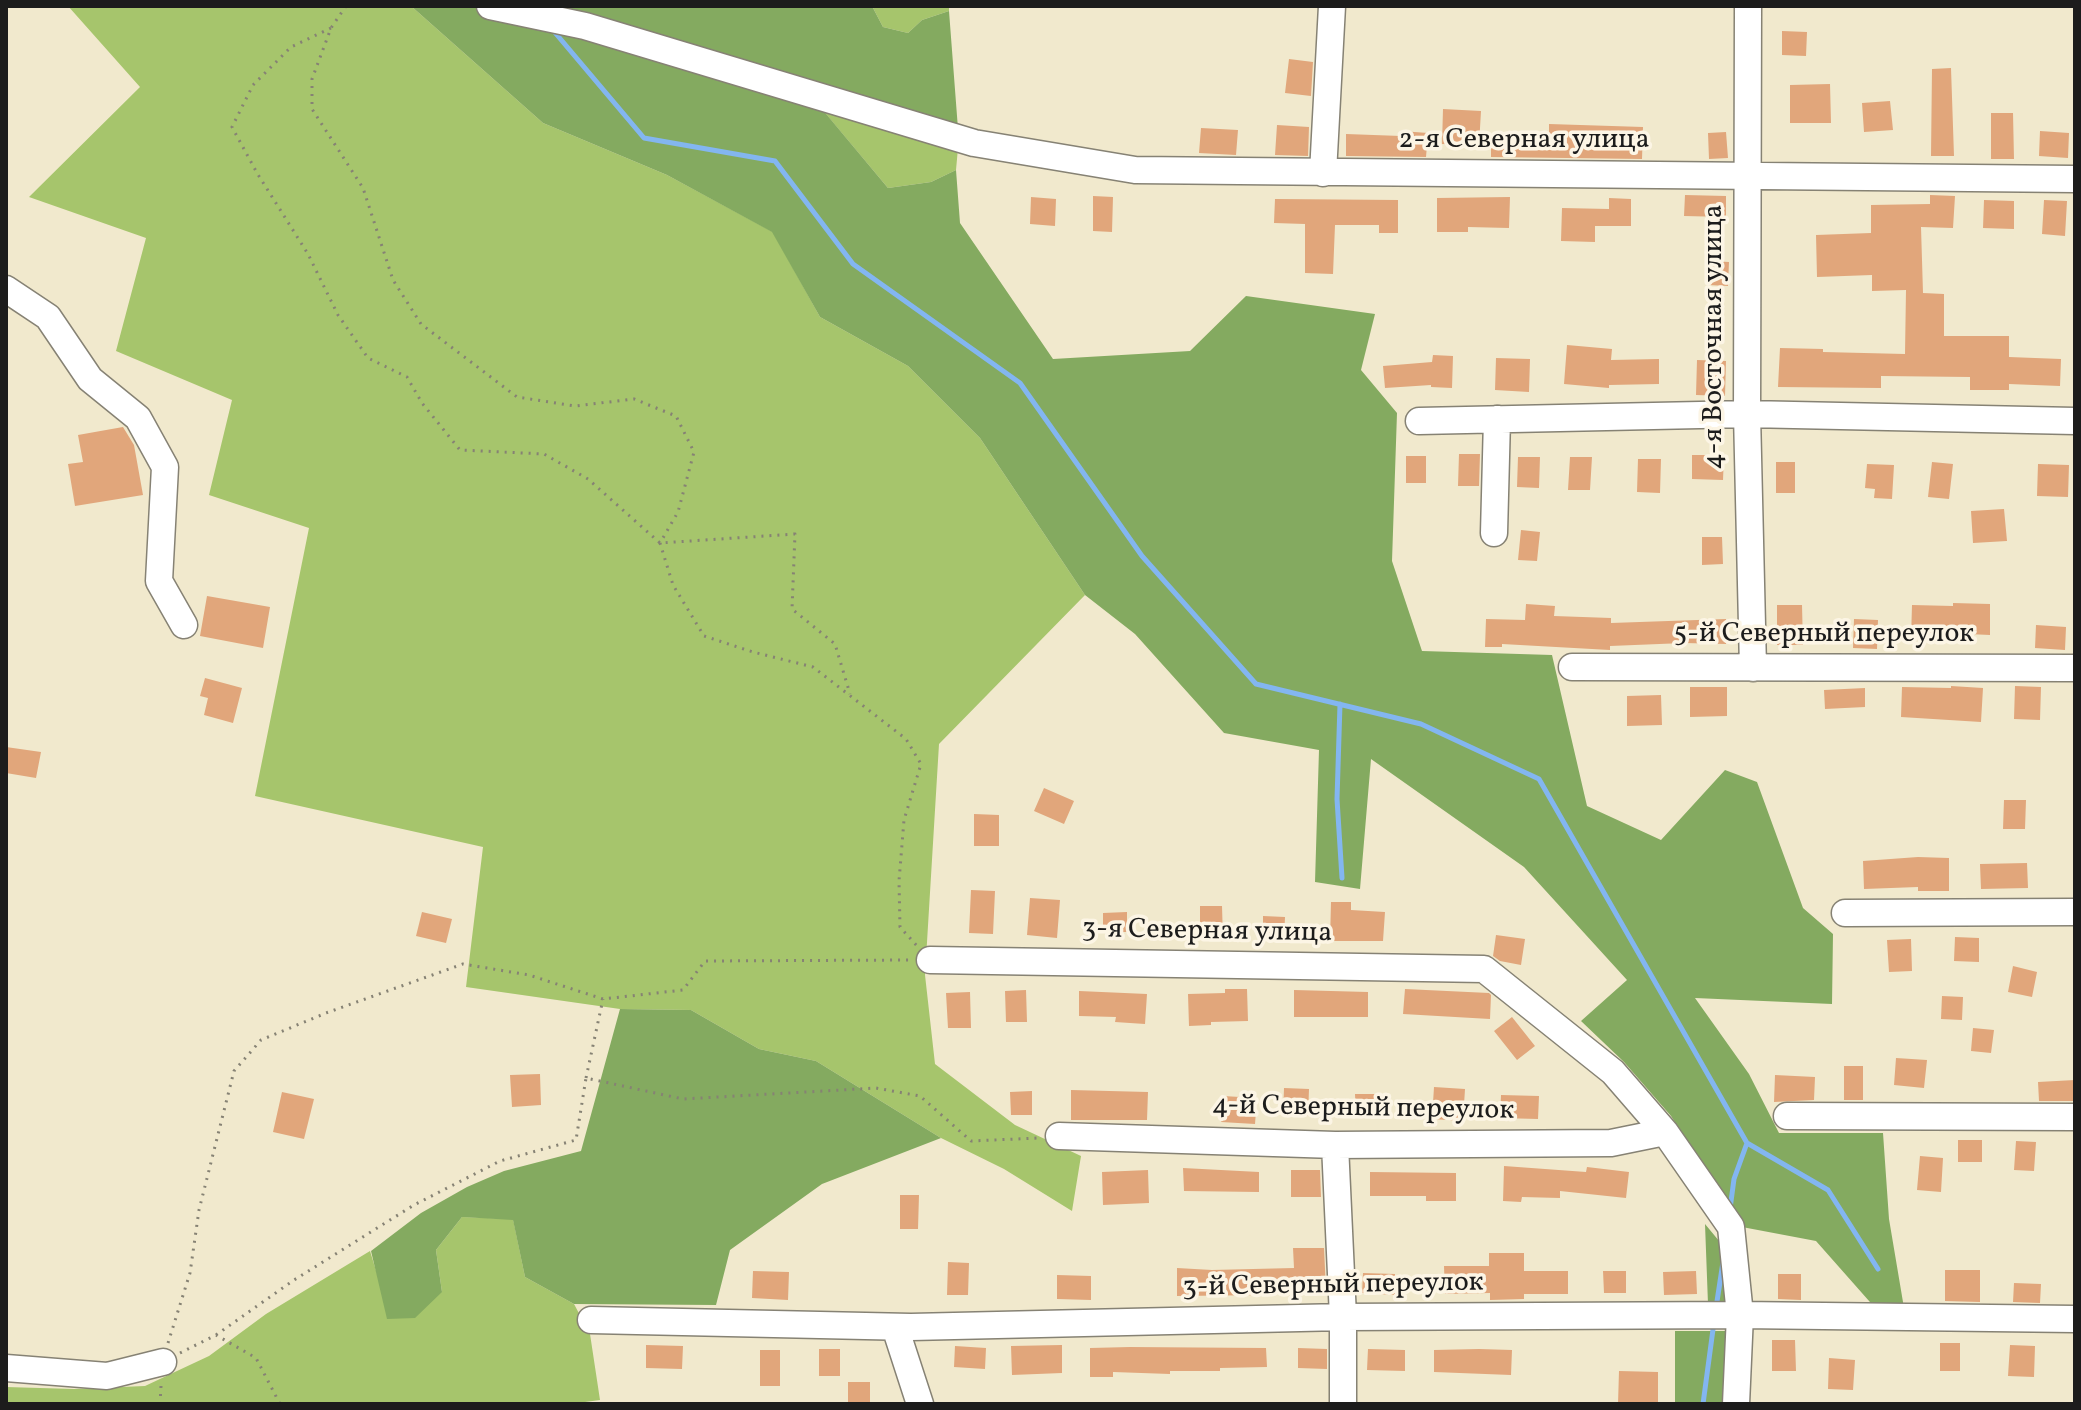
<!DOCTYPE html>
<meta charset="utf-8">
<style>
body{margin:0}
#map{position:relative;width:2081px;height:1410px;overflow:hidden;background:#f1e9cd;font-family:Vollkorn,serif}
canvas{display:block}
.frame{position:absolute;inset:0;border:8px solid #1c1c1c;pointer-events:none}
</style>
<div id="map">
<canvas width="2081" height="1410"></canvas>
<div class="frame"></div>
</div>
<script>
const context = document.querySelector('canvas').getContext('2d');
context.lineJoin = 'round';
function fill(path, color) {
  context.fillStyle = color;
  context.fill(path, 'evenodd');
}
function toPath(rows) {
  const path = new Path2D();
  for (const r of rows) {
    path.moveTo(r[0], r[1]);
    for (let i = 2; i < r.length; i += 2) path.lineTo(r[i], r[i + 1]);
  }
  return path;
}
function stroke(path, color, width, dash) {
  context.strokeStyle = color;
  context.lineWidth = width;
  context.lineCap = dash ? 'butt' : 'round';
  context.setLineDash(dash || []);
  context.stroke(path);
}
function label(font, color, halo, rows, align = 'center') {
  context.font = font + ' Vollkorn,serif';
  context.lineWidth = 7;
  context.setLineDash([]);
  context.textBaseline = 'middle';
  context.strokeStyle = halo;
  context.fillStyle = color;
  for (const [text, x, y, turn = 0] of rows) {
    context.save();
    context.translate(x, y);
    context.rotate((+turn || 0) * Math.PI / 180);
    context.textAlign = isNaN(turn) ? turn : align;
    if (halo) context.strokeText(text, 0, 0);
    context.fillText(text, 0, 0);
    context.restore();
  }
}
fill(toPath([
 [68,6,411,6,543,123,667,175,773,232,820,317,908,366,980,438,1085,595,939,744,925,975,935,1064,1015,1125,1081,1156,1072,1211,1004,1169,941,1138,816,1061,759,1049,691,1010,620,1009,466,987,483,847,255,796,309,528,209,495,232,400,116,351,146,238,29,197,140,87],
 [872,6,949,6,949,11,922,20,908,33,883,27],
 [821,108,958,148,956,170,931,182,888,188],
 [462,1217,513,1219,525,1277,574,1304,590,1334,600,1400,570,1404,6,1404,6,1387,74,1389,145,1386,209,1356,266,1314,370,1251,378,1277,442,1292,436,1250]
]), '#a6c56c');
fill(toPath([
 [411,6,872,6,883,27,908,33,922,20,949,11,958,129,822,109,888,188,931,182,956,170,960,223,1053,359,1190,351,1246,296,1375,314,1361,370,1397,413,1392,561,1422,651,1552,655,1587,806,1661,840,1725,770,1757,782,1803,908,1833,934,1832,1004,1695,998,1749,1074,1779,1133,1883,1133,1889,1219,1904,1308,1877,1310,1816,1241,1742,1227,1671,1116,1624,1062,1581,1021,1627,980,1524,867,1371,759,1360,889,1315,882,1319,750,1224,733,1135,634,1085,595,980,438,908,366,820,317,772,232,667,175,543,123],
 [620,1009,691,1010,759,1049,816,1061,941,1138,822,1184,730,1250,716,1305,574,1304,525,1277,513,1220,462,1217,436,1250,442,1292,415,1318,387,1319,371,1251,421,1213,467,1187,504,1171,581,1151],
 [1705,1224,1729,1253,1733,1307,1708,1304],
 [1675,1331,1727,1331,1722,1404,1675,1404]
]), '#84aa60');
stroke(toPath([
 [552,29,644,138,775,161,853,264,1020,383,1142,556,1256,684,1421,724,1539,779,1747,1143,1828,1190,1878,1269],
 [1340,704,1337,799,1342,878],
 [1730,1209,1734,1179,1747,1143],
 [1716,1308,1723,1262],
 [1703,1404,1714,1322]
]), '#83b6f0', 5);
fill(toPath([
 [1782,31,1807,32,1806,56,1782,55],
 [1289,59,1313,62,1311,96,1285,93],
 [1951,68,1954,156,1931,156,1932,69],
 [1830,84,1831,123,1790,123,1790,85],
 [1890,101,1893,130,1864,132,1862,103],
 [1443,109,1481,111,1479,145,1442,144],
 [1991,113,2013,113,2014,159,1991,159],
 [1549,124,1643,127,1642,159,1491,157,1491,137,1549,137],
 [1277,125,1309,127,1308,156,1275,155],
 [1201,128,1238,130,1236,155,1199,153],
 [1401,131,1428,133,1426,157,1346,156,1346,134,1401,136],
 [2040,131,2069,133,2068,158,2039,156],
 [1726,132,1728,158,1709,159,1708,133],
 [1685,195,1726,196,1726,217,1684,216],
 [1930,195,1955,196,1953,228,1921,227,1923,293,1944,294,1944,336,2009,336,2009,357,2061,359,2060,386,2009,384,2009,390,1970,390,1970,377,1881,376,1881,388,1778,387,1780,348,1823,349,1823,352,1905,354,1906,290,1872,291,1872,275,1817,277,1816,235,1871,233,1871,205,1930,204],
 [1093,196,1113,197,1112,232,1093,231],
 [1031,197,1056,199,1055,226,1030,224],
 [1510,197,1509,228,1468,227,1468,232,1437,232,1437,198],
 [1609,198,1631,199,1631,226,1595,226,1595,242,1561,241,1562,208,1609,209],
 [1275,199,1398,200,1398,233,1379,233,1379,225,1335,225,1333,274,1305,273,1305,224,1274,223],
 [1984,200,2014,201,2014,229,1983,228],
 [2044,200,2067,201,2065,236,2042,234],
 [1709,261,1729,262,1728,286,1708,285],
 [1567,345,1612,349,1611,360,1659,359,1659,384,1609,385,1609,388,1564,384],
 [1433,355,1453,356,1452,388,1431,387,1431,385,1385,388,1383,366,1432,362],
 [1496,358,1530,359,1529,392,1495,390],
 [1697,360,1726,361,1725,396,1696,395],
 [123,427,134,445,143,495,75,506,68,464,83,462,78,435],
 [1459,454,1480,454,1479,486,1458,486],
 [1692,455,1724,455,1723,480,1692,479],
 [1406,456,1426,456,1426,483,1406,483],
 [1518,457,1540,457,1539,488,1517,487],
 [1570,457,1592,457,1590,490,1568,490],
 [1638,459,1661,459,1660,493,1637,492],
 [1776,462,1795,462,1795,493,1776,493],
 [1932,462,1953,464,1949,499,1928,497],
 [1867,464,1894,465,1892,499,1874,498,1875,489,1865,488],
 [2038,464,2069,465,2068,497,2037,496],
 [2004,509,2007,541,1973,543,1971,511],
 [1521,530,1540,532,1537,561,1518,560],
 [1702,537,1722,537,1723,564,1702,565],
 [207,596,270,607,263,648,200,636],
 [1953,603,1990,604,1990,635,1946,633,1946,640,1911,639,1912,605,1953,606],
 [1526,604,1555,606,1554,616,1611,618,1611,623,1726,619,1726,644,1684,643,1610,646,1610,650,1502,644,1502,647,1485,647,1486,619,1525,620],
 [1777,605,1802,605,1803,645,1777,645],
 [1854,619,1878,620,1877,649,1853,648],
 [2036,625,2066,627,2065,650,2035,648],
 [205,678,242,688,233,723,204,715,208,698,200,696],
 [1951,686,1983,688,1981,722,1901,717,1902,687,1951,688],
 [2015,686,2041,687,2040,720,2014,719],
 [1690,687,1727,687,1727,716,1690,717],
 [1865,688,1865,707,1825,709,1824,690],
 [1661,695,1662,725,1627,726,1627,696],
 [6,747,41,752,36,778,6,773],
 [1044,788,1074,801,1064,824,1034,811],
 [2004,800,2026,800,2025,829,2003,829],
 [974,814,999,815,999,846,974,846],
 [1918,857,1949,858,1949,891,1918,891,1918,887,1864,889,1863,861],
 [2027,863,2028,888,1981,889,1980,864],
 [971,890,995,891,993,934,969,933],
 [1030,898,1060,900,1057,938,1027,935],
 [1331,902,1351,902,1351,910,1385,912,1383,941,1330,941],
 [1200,906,1222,906,1223,939,1200,939],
 [422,912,452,919,446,943,416,936],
 [1127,912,1127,932,1103,932,1103,913],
 [1263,916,1285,917,1284,940,1263,939],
 [1496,935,1525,939,1521,965,1500,961,1493,956],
 [1955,937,1979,938,1979,962,1954,961],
 [1911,939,1912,971,1889,972,1887,940],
 [2013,966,2037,972,2032,997,2008,992],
 [1225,989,1247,989,1248,1021,1211,1022,1211,1025,1189,1026,1188,994,1225,993],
 [1405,989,1489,993,1491,995,1490,1019,1403,1014],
 [1026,990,1027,1022,1006,1022,1005,991],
 [1294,990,1368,992,1368,1017,1294,1017],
 [1079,991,1147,994,1145,1024,1115,1022,1116,1017,1079,1016],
 [970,992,971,1028,948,1028,946,993],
 [1942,996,1963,997,1962,1020,1941,1019],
 [1512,1017,1535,1046,1517,1060,1494,1031],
 [1973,1028,1994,1030,1991,1053,1971,1051],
 [1896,1058,1927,1060,1924,1088,1894,1085],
 [1844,1066,1863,1066,1863,1100,1844,1100],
 [540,1074,541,1105,512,1107,510,1075],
 [1775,1075,1815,1077,1814,1100,1774,1102],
 [2075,1080,2075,1101,2039,1101,2038,1082],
 [1434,1087,1465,1089,1463,1121,1432,1119],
 [1284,1088,1309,1089,1308,1116,1283,1115],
 [1071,1090,1148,1092,1147,1120,1071,1120],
 [1032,1091,1032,1115,1011,1115,1010,1092],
 [282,1092,314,1099,304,1139,273,1132],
 [1355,1094,1376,1094,1376,1116,1356,1117],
 [1501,1095,1539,1096,1538,1119,1500,1118],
 [1223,1096,1257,1098,1255,1124,1221,1122],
 [1958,1140,1982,1140,1982,1162,1958,1162],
 [2016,1141,2036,1142,2034,1171,2014,1170],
 [1920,1156,1943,1158,1941,1192,1917,1190],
 [1504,1166,1586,1172,1587,1167,1629,1172,1626,1198,1560,1191,1560,1198,1522,1197,1521,1202,1503,1201],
 [1183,1168,1259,1172,1259,1192,1184,1191],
 [1148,1170,1149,1203,1103,1205,1102,1172],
 [1291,1170,1320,1170,1321,1197,1291,1197],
 [1370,1172,1456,1173,1456,1201,1426,1201,1426,1196,1370,1196],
 [900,1195,919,1195,918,1229,900,1229],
 [1293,1248,1324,1248,1326,1290,1271,1292,1271,1295,1177,1296,1177,1268,1212,1270,1294,1268],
 [1489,1253,1524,1253,1524,1271,1568,1271,1568,1294,1524,1294,1524,1299,1490,1300,1490,1293,1445,1294,1444,1266,1489,1266],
 [948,1262,969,1263,968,1295,947,1295],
 [1945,1270,1980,1270,1980,1302,1945,1301],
 [753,1271,789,1272,788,1300,752,1298],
 [1603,1271,1626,1271,1626,1293,1604,1293],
 [1696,1271,1697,1294,1664,1295,1663,1272],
 [1363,1273,1395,1274,1395,1295,1362,1293],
 [1778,1274,1801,1274,1801,1300,1778,1299],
 [1057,1275,1091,1276,1091,1300,1057,1299],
 [2014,1283,2041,1284,2040,1303,2013,1302],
 [1772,1340,1795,1340,1796,1371,1772,1371],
 [1940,1343,1960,1343,1960,1371,1940,1371],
 [646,1345,683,1346,682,1369,646,1368],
 [1062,1345,1062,1373,1012,1375,1011,1346],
 [2010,1345,2035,1346,2034,1377,2008,1376],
 [955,1346,986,1348,985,1369,954,1367],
 [1130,1347,1266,1348,1267,1367,1220,1368,1220,1371,1170,1371,1170,1374,1113,1372,1113,1377,1090,1377,1090,1348],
 [1298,1348,1327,1349,1327,1369,1298,1368],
 [819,1349,840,1349,840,1376,819,1376],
 [1368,1349,1405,1350,1405,1371,1367,1370],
 [1479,1349,1512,1350,1511,1375,1434,1372,1434,1350],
 [760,1350,780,1350,780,1386,760,1386],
 [1829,1358,1855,1360,1853,1390,1828,1389],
 [1619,1371,1658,1372,1658,1404,1618,1404],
 [848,1382,870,1382,870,1404,848,1404]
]), '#e1a67b');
const minor = toPath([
 [490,6,585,26,974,143,1135,170,2075,179],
 [1748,6,1747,414,1753,668],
 [1323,173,1332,6],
 [6,289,48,317,90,379,138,418,165,467,159,581,184,625],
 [1419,421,1747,414,2075,421],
 [1494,533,1497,419],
 [1572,667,2075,668],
 [1845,913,2075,912],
 [930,960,1484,969,1613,1072,1665,1132,1731,1227,1740,1315,1736,1404],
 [1787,1116,2075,1117],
 [1059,1136,1335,1145,1611,1143,1665,1132],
 [1335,1145,1343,1317,1343,1404],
 [591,1320,911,1327,1343,1317,1740,1315,2075,1319],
 [895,1327,920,1404],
 [6,1368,107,1376,163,1362]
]);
stroke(minor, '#868274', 29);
stroke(toPath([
 [346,6,331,28,312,79,312,109,363,188,393,280,421,324,517,397,575,406,634,399,676,416,694,452,678,512,660,543,673,585,704,636,753,652,813,667,906,739,921,764,904,820,899,881,900,927,917,946],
 [331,28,291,47,253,85,232,127,257,173,308,254,338,315,368,358,407,377,422,403,460,450,544,454,588,479,660,543,795,534,792,609,835,644,850,694],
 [586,1078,603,999],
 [216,1335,294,1280,414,1205,500,1161,576,1140,586,1078,683,1099,876,1088,920,1096,971,1141,1039,1138],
 [168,1343,190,1273,199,1210,234,1071,261,1040,326,1013,463,964,529,975,603,999,683,990,705,961,911,960],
 [180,1353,216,1335,256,1358,280,1404],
 [160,1404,161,1386]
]), '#868274', 3, [2, 6]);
stroke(minor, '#fff', 26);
label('28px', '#1c1c1c', '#fcf5e5', [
 ["2-я Северная улица",1524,142],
 ["4-я Восточная улица",1716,337,-90],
 ["5-й Северный переулок",1824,636],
 ["3-я Северная улица",1207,933,1],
 ["4-й Северный переулок",1363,1110,1],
 ["3-й Северный переулок",1333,1287,-1]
]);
</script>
